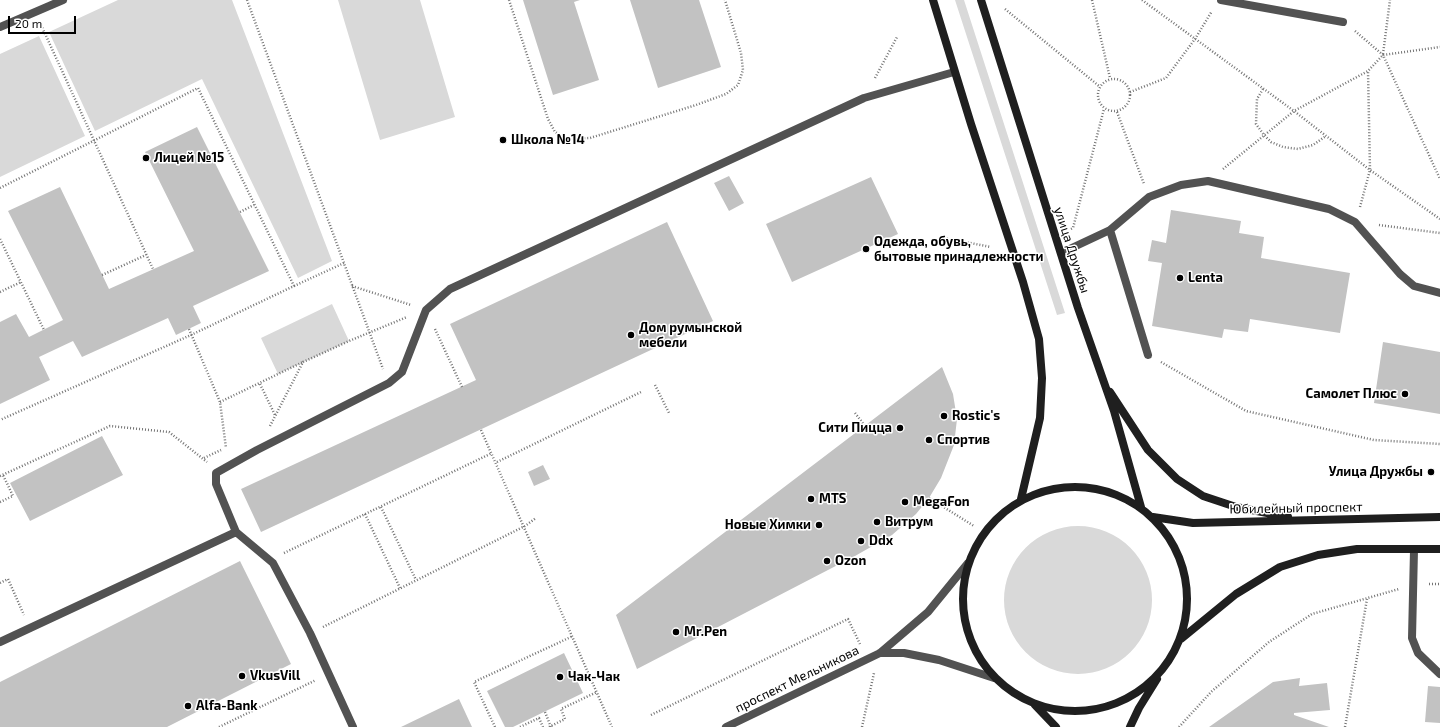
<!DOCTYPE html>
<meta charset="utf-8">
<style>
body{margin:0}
#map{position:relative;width:1440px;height:727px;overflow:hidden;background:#fff;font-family:"Exo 2",sans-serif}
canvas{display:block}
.scale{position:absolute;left:8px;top:16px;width:68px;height:18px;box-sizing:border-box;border:2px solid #000;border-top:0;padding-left:5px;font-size:12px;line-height:14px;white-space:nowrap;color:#000;-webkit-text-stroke:3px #fff;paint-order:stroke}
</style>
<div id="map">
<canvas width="1440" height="727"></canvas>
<div class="scale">20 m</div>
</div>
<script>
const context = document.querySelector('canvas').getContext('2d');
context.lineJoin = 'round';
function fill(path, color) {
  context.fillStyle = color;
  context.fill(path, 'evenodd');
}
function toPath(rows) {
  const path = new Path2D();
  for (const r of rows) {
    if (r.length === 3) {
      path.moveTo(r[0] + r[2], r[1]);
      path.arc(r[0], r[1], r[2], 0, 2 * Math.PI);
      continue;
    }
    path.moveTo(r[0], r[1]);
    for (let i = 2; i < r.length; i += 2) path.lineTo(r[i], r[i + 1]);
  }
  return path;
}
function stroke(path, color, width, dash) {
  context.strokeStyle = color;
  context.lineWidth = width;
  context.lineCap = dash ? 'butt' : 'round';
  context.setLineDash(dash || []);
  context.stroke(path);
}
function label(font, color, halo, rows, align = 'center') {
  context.font = font + ' "Exo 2",sans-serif';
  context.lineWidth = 3;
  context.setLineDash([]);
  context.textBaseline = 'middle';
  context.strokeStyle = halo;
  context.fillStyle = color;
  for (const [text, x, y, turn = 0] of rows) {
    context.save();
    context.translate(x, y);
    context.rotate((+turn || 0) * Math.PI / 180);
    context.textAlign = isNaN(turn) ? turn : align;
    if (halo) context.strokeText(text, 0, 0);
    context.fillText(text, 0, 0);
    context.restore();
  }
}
fill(toPath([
 [118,0,232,0,332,261,298,278,202,79,95,131,49,32],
 [338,0,420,0,455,117,380,140],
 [955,0,964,0,1065,313,1057,315],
 [39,36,85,136,0,177,0,54],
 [332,304,349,341,278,374,261,338],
 [1078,600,74]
]), '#d9d9d9');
fill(toPath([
 [523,0,580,0,574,2,599,80,553,95],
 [630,0,699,0,721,67,658,88],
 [197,127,269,271,193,306,201,323,176,335,168,318,82,357,73,341,39,357,50,380,0,404,0,322,16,314,29,337,63,320,8,211,60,187,109,289,194,251,145,152],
 [729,176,744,203,729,211,714,183],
 [871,177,898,234,792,282,766,224],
 [1171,210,1241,221,1239,233,1264,237,1261,258,1350,273,1340,333,1250,319,1248,332,1224,329,1222,338,1152,326,1162,263,1148,261,1152,240,1166,243],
 [667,222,713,321,261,532,241,489,476,380,450,324],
 [1383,342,1440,352,1440,414,1374,403],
 [942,367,953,394,957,419,954,445,941,478,929,498,916,514,892,535,855,556,637,669,616,615],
 [102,436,123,475,30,521,10,483],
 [543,465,550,479,534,486,528,472],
 [240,561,291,664,167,727,0,727,0,682],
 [564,653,583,693,513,727,505,727,487,691],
 [1300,678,1299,686,1327,683,1330,710,1294,713,1294,715,1329,727,1209,727,1273,682],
 [1428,686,1440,687,1440,723,1425,722],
 [459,699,472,727,401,727]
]), '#c2c2c2');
stroke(toPath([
 [247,0,383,369],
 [509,0,548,119,555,132,568,139,590,138,696,105,726,94,738,85,743,70,741,53,725,0],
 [1092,0,1110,78],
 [1142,0,1294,111,1370,170,1440,219],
 [1005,9,1099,86],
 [41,25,153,269],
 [1355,31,1383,55,1440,179],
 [1383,54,1390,0],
 [875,78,897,37],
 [1114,95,16],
 [1263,89,1257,99,1256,124,1264,135,1271,142,1283,147,1298,149,1313,145,1326,136],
 [1130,92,1166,78,1195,39,1212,11],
 [1117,112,1144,184],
 [1223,169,1294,111,1368,71,1383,55,1440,47],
 [0,188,198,88,294,286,191,335,0,420],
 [1360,207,1370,170,1368,71],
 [240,212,254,205],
 [1379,225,1440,233],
 [1071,229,1073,228,1104,109],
 [944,238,991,247],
 [0,239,44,330],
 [102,275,146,255],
 [294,286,344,263],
 [352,286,411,305],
 [0,292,21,282],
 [189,329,220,402,226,448],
 [435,329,462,387],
 [1161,362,1246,411,1374,440,1440,444],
 [260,384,275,415],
 [655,385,669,413],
 [220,402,303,362],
 [855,413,865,426],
 [270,426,303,362,349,341,407,317],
 [481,430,612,727],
 [204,458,221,450],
 [497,462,641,392],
 [0,476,110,426,169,432,207,462],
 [929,498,974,526],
 [0,502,13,496,3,475],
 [381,507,416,580],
 [365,514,400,588],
 [284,553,492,453],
 [0,583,8,579,24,615],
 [1429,584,1440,584],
 [323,627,525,526,536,518],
 [545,712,551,727],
 [651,715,848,619,860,644],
 [219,727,316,680],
 [495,727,474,682,573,636],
 [520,727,539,718,543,727],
 [549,727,565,719,561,709,597,692],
 [862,727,874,673],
 [1179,727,1211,692,1269,642,1312,614,1399,589],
 [1345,727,1367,599]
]), '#747474', 2.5, [1, 2]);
stroke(toPath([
 [1221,0,1343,22],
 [0,27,63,0],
 [1110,230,1148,355],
 [1061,253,1110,230,1149,197,1181,185,1208,181,1329,209,1355,222,1400,274,1414,286,1440,293],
 [236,532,216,484,216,473,257,450,389,383,402,372,426,310,450,289,864,98,954,72],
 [1414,550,1412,638,1418,653,1440,674],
 [0,642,236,532,273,563,310,633,353,727]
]), '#525252', 8);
stroke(toPath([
 [880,653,904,653,939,660,994,678],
 [726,727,880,653,928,612,968,563]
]), '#525252', 8);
stroke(toPath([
 [933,0,971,124,1023,282,1039,339,1042,378,1040,418,1021,499],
 [981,0,1078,308,1114,411,1141,507],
 [1110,392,1148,450,1177,479,1203,496,1236,507,1288,517],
 [1075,599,112],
 [1153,517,1193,523,1440,517],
 [1181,639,1236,594,1280,567,1318,555,1357,549,1440,549],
 [1035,705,1056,727],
 [1130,727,1139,708,1157,679]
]), '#1f1f1f', 8);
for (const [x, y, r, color] of [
 [503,140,4,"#000"],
 [146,158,4,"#000"],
 [866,249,4,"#000"],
 [1180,278,4,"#000"],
 [631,335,4,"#000"],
 [1405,394,4,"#000"],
 [944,416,4,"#000"],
 [900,428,4,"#000"],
 [929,440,4,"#000"],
 [1431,472,4,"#000"],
 [811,499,4,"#000"],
 [905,502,4,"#000"],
 [877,522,4,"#000"],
 [819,525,4,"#000"],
 [861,541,4,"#000"],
 [827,561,4,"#000"],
 [676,632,4,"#000"],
 [242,676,4,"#000"],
 [560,677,4,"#000"],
 [188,706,4,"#000"]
]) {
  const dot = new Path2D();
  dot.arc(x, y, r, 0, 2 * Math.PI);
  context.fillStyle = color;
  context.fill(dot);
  stroke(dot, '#fff', 1.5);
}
label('bold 13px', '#000', '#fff', [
 ["Школа №14",511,140],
 ["Лицей №15",154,158],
 ["Одежда, обувь,",874,242],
 ["бытовые принадлежности",874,257],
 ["Lenta",1188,278],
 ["Дом румынской",639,328],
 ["мебели",639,343],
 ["Самолет Плюс",1397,394,"right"],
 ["Rostic's",952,416],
 ["Сити Пицца",892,428,"right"],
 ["Спортив",937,440],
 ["Улица Дружбы",1423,472,"right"],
 ["MTS",819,499],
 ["MegaFon",913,502],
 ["Витрум",885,522],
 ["Новые Химки",811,525,"right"],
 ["Ddx",869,541],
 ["Ozon",835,561],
 ["Mr.Pen",684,632],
 ["VkusVill",250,676],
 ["Чак-Чак",568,677],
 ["Alfa-Bank",196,706]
], 'left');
label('13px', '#000', '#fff', [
 ["улица Дружбы",1072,250,72],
 ["Юбилейный проспект",1296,508,-1],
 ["проспект Мельникова",797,679,-26]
]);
</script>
